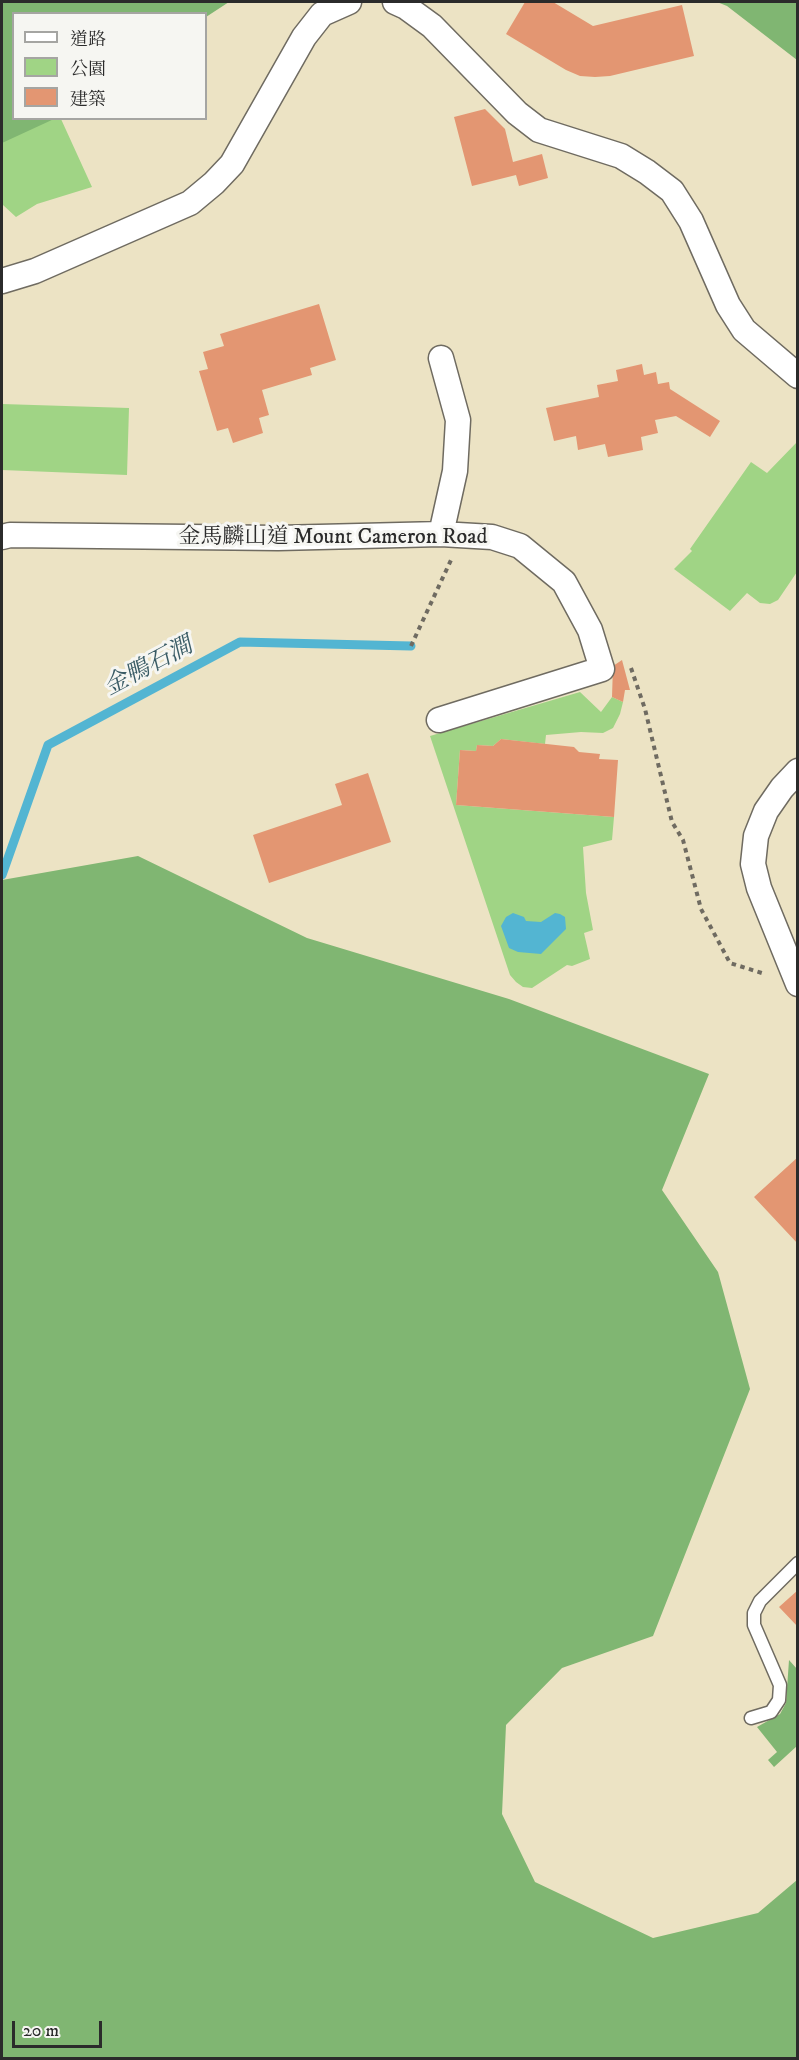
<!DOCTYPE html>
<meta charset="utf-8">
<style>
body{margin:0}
#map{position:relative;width:799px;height:2060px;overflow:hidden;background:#ece3c4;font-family:"IM FELL DW Pica","Noto Serif TC",serif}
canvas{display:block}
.frame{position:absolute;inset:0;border:3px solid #2b2b2b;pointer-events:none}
.legend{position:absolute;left:12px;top:12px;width:195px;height:108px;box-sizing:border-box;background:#f6f6f2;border:2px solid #a5a5a2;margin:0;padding:8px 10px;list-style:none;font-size:18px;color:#2b2b2b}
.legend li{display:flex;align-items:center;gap:12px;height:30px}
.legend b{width:30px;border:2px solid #a5a5a2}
.scale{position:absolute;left:12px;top:2021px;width:90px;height:27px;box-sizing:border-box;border:3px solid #2b2b2b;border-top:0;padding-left:8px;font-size:18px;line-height:21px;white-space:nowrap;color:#2b2b2b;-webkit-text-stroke:4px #f6f6f2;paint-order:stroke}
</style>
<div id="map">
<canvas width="799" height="2060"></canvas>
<div class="frame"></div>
<ul class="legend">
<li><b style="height:8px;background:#fff"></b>道路</li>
<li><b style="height:16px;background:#a0d485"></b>公園</li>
<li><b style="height:16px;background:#e39672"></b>建築</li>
</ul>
<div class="scale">20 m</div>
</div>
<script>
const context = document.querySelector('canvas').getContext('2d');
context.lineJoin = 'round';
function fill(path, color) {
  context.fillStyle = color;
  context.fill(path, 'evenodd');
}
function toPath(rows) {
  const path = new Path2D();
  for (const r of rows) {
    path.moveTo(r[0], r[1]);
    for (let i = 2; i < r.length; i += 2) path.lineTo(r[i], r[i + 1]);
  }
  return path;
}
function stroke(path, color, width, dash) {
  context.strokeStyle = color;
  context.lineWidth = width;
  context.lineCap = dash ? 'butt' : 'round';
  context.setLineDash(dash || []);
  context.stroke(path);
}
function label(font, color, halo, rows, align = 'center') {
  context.font = font + ' "IM FELL DW Pica","Noto Serif TC",serif';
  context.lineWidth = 6;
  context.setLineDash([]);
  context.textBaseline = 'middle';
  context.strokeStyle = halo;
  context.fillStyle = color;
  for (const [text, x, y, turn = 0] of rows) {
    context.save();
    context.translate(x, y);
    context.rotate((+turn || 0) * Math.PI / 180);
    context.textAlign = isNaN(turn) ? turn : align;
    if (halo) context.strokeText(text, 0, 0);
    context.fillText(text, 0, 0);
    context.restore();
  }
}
fill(toPath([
 [2,118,61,119,92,187,37,204,16,217,3,205,2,206],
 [2,404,129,408,127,475,2,470],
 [797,442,797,572,778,600,770,604,760,603,747,593,730,611,674,569,692,551,690,549,751,462,767,473],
 [580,692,601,712,612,697,623,702,620,714,613,728,603,733,581,732,546,735,545,744,501,739,493,746,477,745,476,751,460,750,456,805,614,817,612,840,583,847,586,893,593,930,584,933,590,959,572,966,567,965,532,988,523,987,516,982,510,975,430,736]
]), '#a0d485');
fill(toPath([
 [2,2,229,2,206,17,206,14,14,14,14,118,54,119,2,143],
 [717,2,797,2,797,60,727,6],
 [138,856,307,938,509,999,709,1074,662,1190,718,1272,750,1389,653,1636,562,1668,506,1725,502,1814,535,1882,653,1938,758,1913,797,1880,797,2058,2,2058,2,880],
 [789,1660,797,1669,797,1746,774,1767,768,1760,777,1752,757,1727,780,1714,786,1703]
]), '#80b672');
fill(toPath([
 [513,913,524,917,526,921,541,922,555,913,560,914,565,917,566,929,541,954,518,952,509,948,501,926,506,917]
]), '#53b5d2');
stroke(toPath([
 [2,875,48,745,240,642,411,646]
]), '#53b5d2', 9);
fill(toPath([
 [525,2,553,2,593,26,682,5,694,56,610,76,595,77,580,76,566,70,506,34],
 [485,109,505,129,513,162,542,154,548,178,519,186,516,175,472,186,454,117],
 [319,304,336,360,310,368,312,375,262,390,269,415,259,418,263,433,233,443,228,428,217,431,199,371,208,369,203,352,224,346,220,334],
 [642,364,644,375,656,372,658,384,669,382,670,389,720,421,710,437,676,416,655,420,658,433,641,437,643,450,608,457,605,444,578,450,576,436,554,441,546,408,599,397,597,385,618,381,616,370],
 [622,660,630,690,625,690,623,702,612,697,613,666],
 [501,739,574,747,579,752,600,754,599,759,618,760,614,817,456,805,460,750,476,751,477,745,493,746],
 [368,773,391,842,269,883,253,835,342,805,335,784],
 [798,1157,798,1244,754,1197],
 [798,1590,798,1627,779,1607]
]), '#e39672');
const lane = toPath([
 [751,1718,771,1712,779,1700,780,1685,754,1625,754,1613,760,1601,798,1563]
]);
const street = toPath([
 [395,2,406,7,432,26,517,113,539,130,621,156,647,172,672,191,691,221,728,305,744,330,798,376],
 [2,281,35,271,190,203,214,183,232,164,304,37,322,14,349,2],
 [441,358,458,420,455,471,441,534],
 [2,537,10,535,278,538,441,534,492,537,520,546,564,582,590,630,602,669,439,720],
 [798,771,782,788,766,811,756,836,753,864,759,888,798,984]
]);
stroke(lane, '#6f6b61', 15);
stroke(street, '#6f6b61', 27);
stroke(toPath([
 [411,646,451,560],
 [631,668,645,709,672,822,683,840,701,909,730,963,765,974]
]), '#6f6b61', 4, [4.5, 4.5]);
stroke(lane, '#fff', 12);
stroke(street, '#fff', 24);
label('22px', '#2b2b2b', '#f6f6f2', [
 ["金馬麟山道 Mount Cameron Road",333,538]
]);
label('italic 24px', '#395b65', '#f6f6f2', [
 ["金鴨石澗",149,668,-28]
]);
</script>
